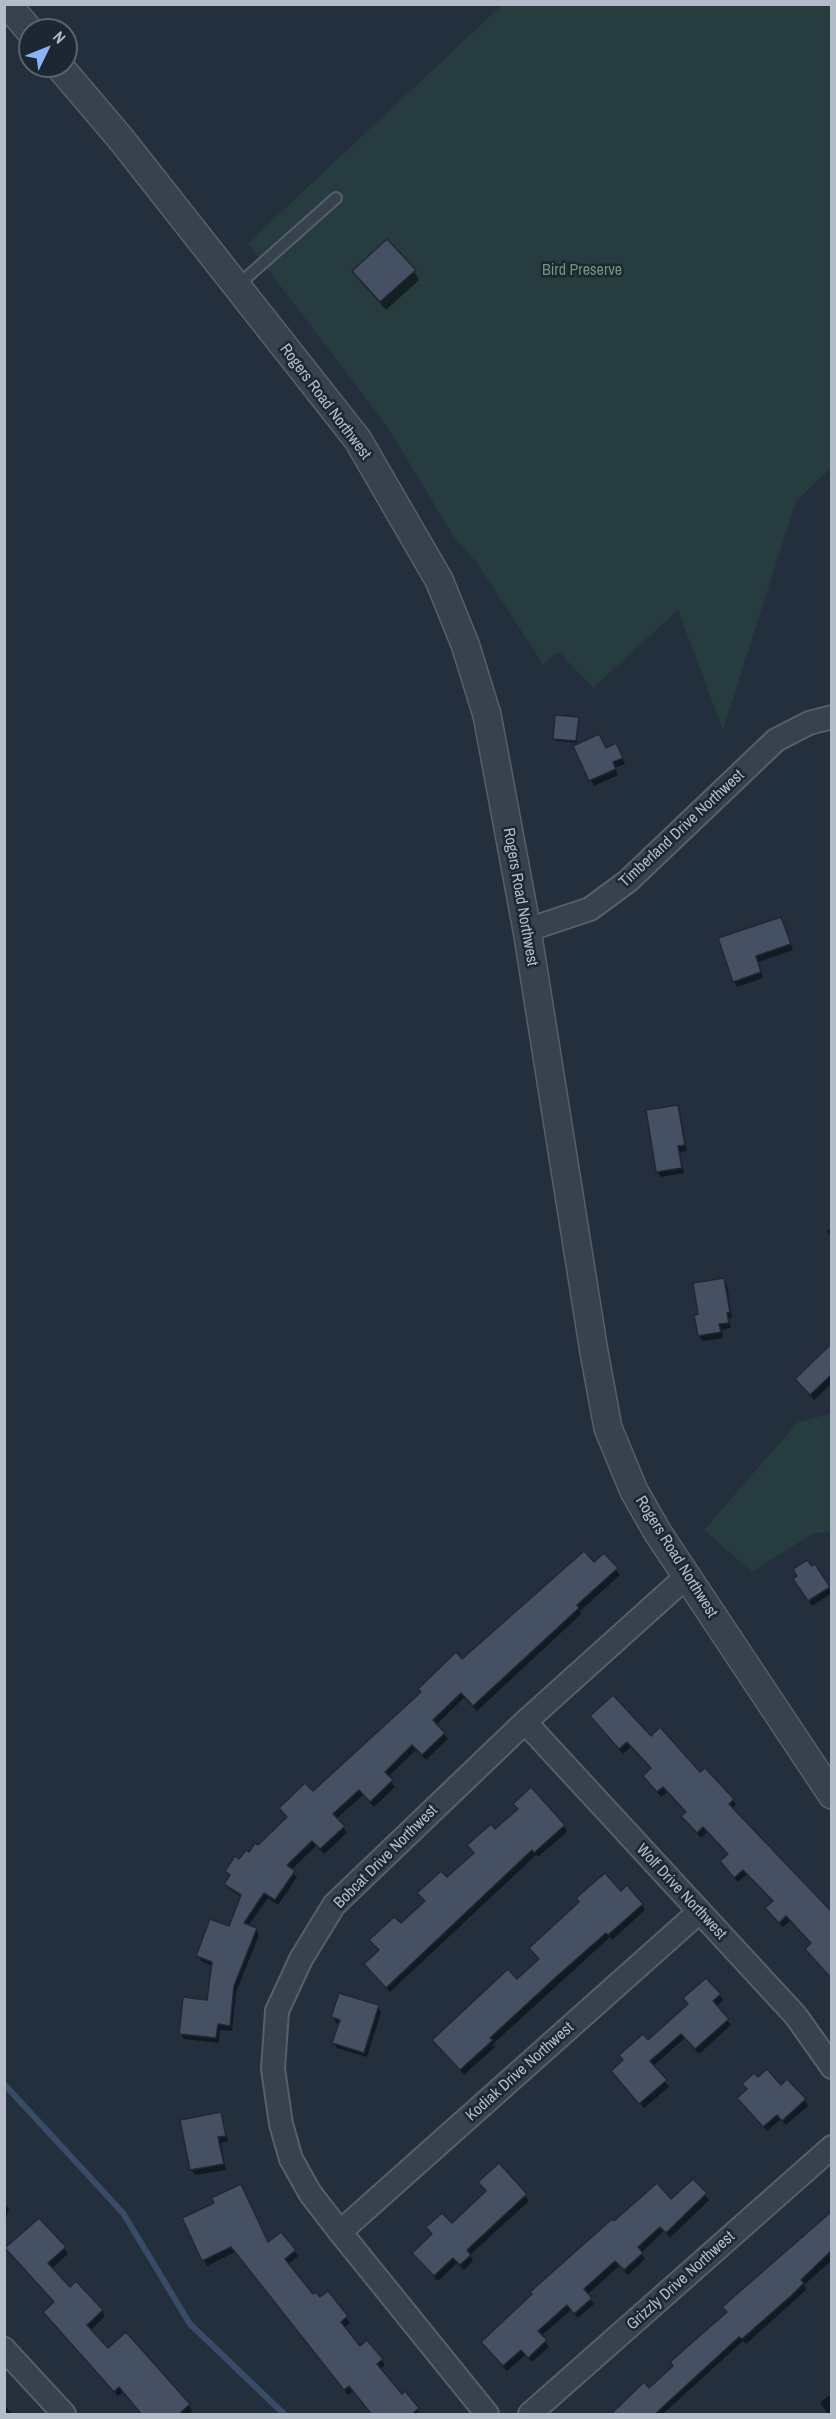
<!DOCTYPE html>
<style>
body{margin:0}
#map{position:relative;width:836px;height:2419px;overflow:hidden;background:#242f3e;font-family:"Archivo Narrow",sans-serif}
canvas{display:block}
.frame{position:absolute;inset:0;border:6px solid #b4bcc9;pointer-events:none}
.north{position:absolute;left:18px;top:18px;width:60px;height:60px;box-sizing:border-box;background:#1d2633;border:2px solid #59626f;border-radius:50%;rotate:47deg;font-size:16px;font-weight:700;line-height:24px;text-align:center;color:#b4bcc9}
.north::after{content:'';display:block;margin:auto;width:21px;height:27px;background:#8ab4f8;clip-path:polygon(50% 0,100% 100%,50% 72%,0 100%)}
</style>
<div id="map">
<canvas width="836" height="2419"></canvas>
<div class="frame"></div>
<div class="north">N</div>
</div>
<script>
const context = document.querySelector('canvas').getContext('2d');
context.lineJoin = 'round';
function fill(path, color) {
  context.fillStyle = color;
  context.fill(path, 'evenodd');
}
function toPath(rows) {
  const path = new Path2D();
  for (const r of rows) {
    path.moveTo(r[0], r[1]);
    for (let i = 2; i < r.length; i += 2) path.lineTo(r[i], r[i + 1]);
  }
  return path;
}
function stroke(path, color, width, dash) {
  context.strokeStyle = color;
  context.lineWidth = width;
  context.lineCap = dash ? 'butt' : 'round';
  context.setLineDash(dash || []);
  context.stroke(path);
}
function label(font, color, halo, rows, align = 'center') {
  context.font = font + ' "Archivo Narrow",sans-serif';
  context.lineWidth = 5;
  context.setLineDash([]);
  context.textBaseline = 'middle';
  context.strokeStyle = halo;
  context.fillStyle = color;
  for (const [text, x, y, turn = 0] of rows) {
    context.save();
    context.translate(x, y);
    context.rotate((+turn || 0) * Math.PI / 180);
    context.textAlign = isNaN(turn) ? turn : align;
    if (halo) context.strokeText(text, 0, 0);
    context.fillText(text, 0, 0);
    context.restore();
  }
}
fill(toPath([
 [502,5,831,5,831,468,796,501,723,730,678,610,593,688,559,652,543,664,477,563,454,537,390,431,248,243],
 [831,1413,831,1531,812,1534,752,1572,704,1530,797,1423]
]), '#263c3f');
fill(toPath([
 [353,271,414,271,419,280,386,310,359,280],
 [578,719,577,743,556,741,554,738],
 [575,747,619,750,625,764,615,768,618,775,594,786],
 [781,918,793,950,758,962,763,978,737,987,734,981],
 [677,1106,680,1112,687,1151,680,1152,684,1173,661,1177,657,1171],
 [832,1227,832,1237,827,1231],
 [723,1279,727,1285,732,1318,729,1318,731,1328,722,1330,723,1338,703,1341,699,1336,700,1315],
 [829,1349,832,1351,832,1383,814,1400,797,1379],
 [604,1555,620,1575,580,1611,581,1614,477,1711,464,1698,436,1725,448,1739,426,1760,416,1750,388,1777,395,1787,374,1807,363,1795,336,1819,347,1833,324,1854,316,1846,291,1870,297,1877,278,1905,268,1898,248,1926,256,1929,259,1935,236,1992,232,2031,220,2030,219,2043,184,2039,180,2033,208,2002,212,1966,201,1961,198,1955,230,1928,242,1898,229,1889,226,1884,230,1878,226,1871,258,1846,288,1818,281,1808,313,1794,462,1661],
 [795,1579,828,1587,832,1593,812,1606],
 [592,1717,651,1738,733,1800,736,1805,732,1809,832,1914,832,1978,810,1955,807,1949,812,1944,790,1921,783,1927,771,1914,767,1909,774,1903,747,1874,738,1882,725,1867,722,1862,729,1855,707,1832,701,1838,686,1822,683,1816,686,1813,667,1792,661,1797,648,1782,644,1777,652,1770,631,1747,623,1754],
 [519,1810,564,1826,567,1832,538,1857,536,1855,390,1992,366,1964,379,1952,371,1940,401,1926,426,1903,419,1893,447,1879],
 [621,1893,642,1905,645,1910,612,1940,610,1937,493,2044,495,2047,464,2075,434,2040,517,1981],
 [720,1995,723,2000,716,2007,731,2025,699,2054,685,2038,653,2066,669,2087,644,2108,613,2071,689,2005],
 [378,2007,381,2012,367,2057,337,2048,334,2043,340,2024,336,2023,333,2017],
 [758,2079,805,2100,808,2106,786,2125,781,2119,767,2131,742,2104,747,2090,744,2084],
 [220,2113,228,2141,221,2143,226,2170,195,2175,192,2170,182,2121],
 [499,2165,529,2201,470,2255,473,2261,464,2270,457,2263,438,2281,417,2258,487,2192],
 [705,2194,709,2200,670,2238,664,2231,641,2253,645,2259,628,2275,619,2266,587,2295,594,2304,578,2318,571,2310,541,2336,549,2347,532,2362,525,2355,507,2371,486,2348,483,2342,614,2223,671,2201],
 [4,2203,9,2209,4,2224],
 [832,2214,832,2260,804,2285,806,2290,795,2300,746,2344,743,2341,663,2414,612,2414,649,2390,728,2313,724,2308],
 [184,2219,268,2244,281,2234,298,2256,288,2265,313,2296,319,2299,328,2293,350,2323,344,2328,359,2348,382,2360,385,2365,380,2369,401,2396,405,2393,420,2414,372,2414,353,2391,348,2395,235,2252,207,2266],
 [64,2248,68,2254,51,2269,69,2289,102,2311,105,2316,90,2331,108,2350,126,2334,189,2405,192,2411,188,2414,137,2414,140,2412,123,2392,118,2396,48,2318,44,2313,55,2303,10,2254],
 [832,2393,832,2414,828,2414,820,2403],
 [4,2404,11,2413,9,2414,4,2414]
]), '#0007');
stroke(toPath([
 [4,2084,123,2213,190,2324,284,2414]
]), '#394c67', 6);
const building = toPath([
 [387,239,416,270,380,302,352,271,387,239],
 [555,715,579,717,576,741,553,739,555,715],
 [599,734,606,748,616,743,623,758,613,762,616,769,589,781,573,746,599,734],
 [781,917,791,944,756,956,761,972,733,982,718,938,781,917],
 [678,1105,685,1145,678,1146,682,1168,656,1172,646,1110,678,1105],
 [724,1278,730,1312,727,1313,729,1323,719,1324,721,1332,698,1336,694,1315,698,1314,693,1283,724,1278],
 [831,1344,831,1375,810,1395,795,1379,831,1344],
 [584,1551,594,1562,604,1553,618,1568,577,1605,579,1608,473,1706,461,1693,433,1720,445,1733,422,1755,412,1745,385,1772,393,1780,370,1802,359,1790,333,1814,345,1826,320,1849,312,1841,287,1865,295,1871,275,1900,264,1893,244,1923,257,1928,234,1986,230,2026,218,2024,216,2038,179,2034,183,1997,207,2000,212,1962,196,1956,210,1919,229,1926,241,1895,224,1884,230,1875,225,1871,235,1856,239,1859,246,1850,249,1852,255,1843,258,1845,287,1817,279,1808,305,1783,313,1791,421,1692,418,1689,456,1652,462,1659,584,1551],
 [807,1560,812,1566,815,1564,830,1587,808,1601,793,1579,797,1576,793,1569,807,1560],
 [613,1695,651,1736,660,1727,700,1772,705,1768,734,1799,729,1804,831,1911,831,1978,805,1949,811,1943,786,1916,779,1923,765,1908,773,1901,743,1870,734,1878,720,1861,728,1854,703,1827,697,1833,681,1816,686,1812,663,1787,657,1792,643,1776,651,1768,627,1742,619,1749,590,1716,613,1695],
 [531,1787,565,1825,534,1853,532,1850,386,1988,364,1964,379,1950,369,1940,394,1917,401,1923,425,1901,417,1893,441,1871,447,1877,474,1853,467,1845,491,1824,495,1829,518,1809,513,1804,531,1787],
 [605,1873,621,1891,627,1885,643,1904,608,1935,606,1933,556,1977,490,2038,493,2040,460,2070,432,2040,508,1969,517,1979,539,1959,529,1948,579,1902,576,1898,605,1873],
 [706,1978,721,1994,713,2001,729,2019,695,2049,681,2034,650,2061,667,2080,639,2104,611,2071,623,2060,619,2055,643,2034,648,2040,688,2004,683,1998,706,1978],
 [339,1993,379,2005,364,2053,332,2043,340,2020,331,2017,339,1993],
 [767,2069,781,2085,787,2079,806,2099,782,2121,777,2115,763,2127,737,2098,747,2089,742,2084,754,2073,758,2077,767,2069],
 [221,2112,226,2136,218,2137,224,2164,190,2170,180,2120,221,2112],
 [499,2163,527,2194,467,2250,471,2255,460,2265,453,2258,434,2276,412,2253,432,2234,426,2227,442,2213,452,2223,486,2191,478,2182,499,2163],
 [693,2179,707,2193,666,2233,660,2227,638,2247,643,2253,624,2270,615,2261,584,2289,592,2298,574,2314,567,2305,538,2331,547,2340,528,2358,521,2350,503,2366,481,2342,532,2294,530,2292,612,2219,614,2221,657,2183,671,2199,693,2179],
 [241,2184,268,2242,281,2232,296,2250,285,2259,313,2294,316,2292,320,2297,328,2291,348,2316,341,2322,360,2346,367,2340,383,2359,377,2364,402,2394,405,2391,419,2408,411,2415,372,2415,349,2386,344,2390,231,2247,202,2261,182,2218,214,2203,211,2198,241,2184],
 [831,2212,831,2251,801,2280,804,2283,792,2295,742,2339,739,2337,654,2415,610,2415,644,2382,649,2388,673,2366,670,2362,727,2312,722,2307,831,2212],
 [39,2218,66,2247,48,2263,70,2287,76,2281,103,2310,87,2325,108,2348,126,2332,190,2404,178,2415,142,2415,119,2387,114,2392,43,2312,54,2302,5,2248,39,2218]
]);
fill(building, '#455162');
stroke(building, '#1f2835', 1.5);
const service = toPath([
 [237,286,336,198]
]);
const minor = toPath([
 [527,930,590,909,628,881,776,740,809,723,832,717],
 [525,1722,796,2016,832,2067],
 [340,2232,699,1912],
 [4,2349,64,2414],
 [487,2414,340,2232,310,2193,291,2159,281,2124,273,2069,277,2011,301,1959,334,1905,525,1722,686,1577],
 [530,2414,832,2147]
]);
const tertiary = toPath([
 [7,4,30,31],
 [59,66,121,139,358,440,439,580,465,644,487,715,527,930,594,1352,608,1428,634,1491,658,1533,832,1795]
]);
stroke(service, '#565f6c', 14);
stroke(minor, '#565f6c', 26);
stroke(tertiary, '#565f6c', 30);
stroke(service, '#38414e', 10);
stroke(minor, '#38414e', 22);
stroke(tertiary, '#38414e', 27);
label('16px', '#6b9a76', '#1d2633', [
 ["Bird Preserve",582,271]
]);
label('16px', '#b4bcc9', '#1d2633', [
 ["Rogers Road Northwest",325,402,53],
 ["Timberland Drive Northwest",682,829,-43],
 ["Rogers Road Northwest",520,897,80],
 ["Rogers Road Northwest",676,1557,58],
 ["Bobcat Drive Northwest",386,1857,-45],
 ["Wolf Drive Northwest",681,1892,47],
 ["Kodiak Drive Northwest",520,2072,-42],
 ["Grizzly Drive Northwest",681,2281,-42]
]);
</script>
